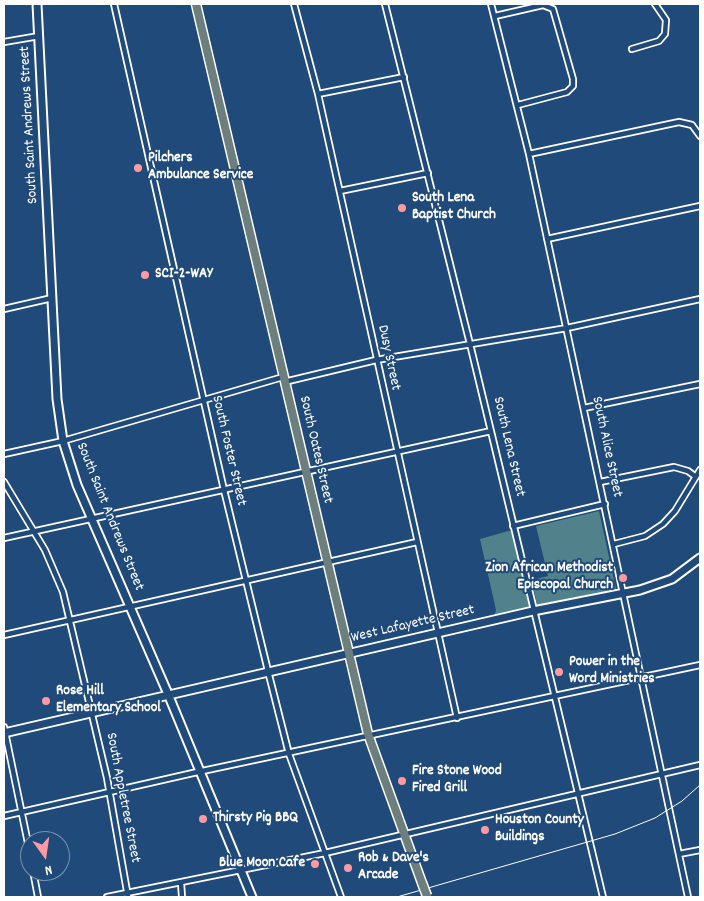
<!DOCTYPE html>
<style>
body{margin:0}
#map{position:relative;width:704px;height:901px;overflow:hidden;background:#1f4a7a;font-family:Dekko,sans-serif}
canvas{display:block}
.frame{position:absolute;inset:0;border:5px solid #fff;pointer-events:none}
.north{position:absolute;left:20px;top:831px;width:50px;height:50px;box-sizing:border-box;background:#1f4a7a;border:1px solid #7992af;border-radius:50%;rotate:166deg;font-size:14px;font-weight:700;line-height:20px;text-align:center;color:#fff}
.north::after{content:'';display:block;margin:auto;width:18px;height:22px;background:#ff9aa2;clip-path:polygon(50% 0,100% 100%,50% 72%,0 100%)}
</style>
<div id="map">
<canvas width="704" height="901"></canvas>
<div class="frame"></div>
<div class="north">N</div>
</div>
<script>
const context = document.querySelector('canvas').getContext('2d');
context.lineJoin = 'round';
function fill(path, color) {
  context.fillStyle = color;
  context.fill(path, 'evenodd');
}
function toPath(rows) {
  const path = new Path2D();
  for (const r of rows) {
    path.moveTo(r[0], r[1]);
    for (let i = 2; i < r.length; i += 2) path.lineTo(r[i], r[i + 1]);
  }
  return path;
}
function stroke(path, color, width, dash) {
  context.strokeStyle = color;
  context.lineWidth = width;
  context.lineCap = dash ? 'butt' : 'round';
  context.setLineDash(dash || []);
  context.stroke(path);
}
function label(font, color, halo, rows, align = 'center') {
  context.font = font + ' Dekko,sans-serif';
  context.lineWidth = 4;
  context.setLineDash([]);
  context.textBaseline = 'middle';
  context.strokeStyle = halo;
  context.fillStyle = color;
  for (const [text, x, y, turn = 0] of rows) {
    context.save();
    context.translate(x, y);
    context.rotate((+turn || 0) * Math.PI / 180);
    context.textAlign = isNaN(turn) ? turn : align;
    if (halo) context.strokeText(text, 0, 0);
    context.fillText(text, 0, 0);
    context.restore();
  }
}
fill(toPath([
 [599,511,616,589,537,605,532,580,548,576,536,526],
 [512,530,530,608,494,617,496,610,480,539]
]), '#51818b');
const street = toPath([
 [114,4,224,490,269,675,289,754,341,897],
 [294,4,318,94,457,718],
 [385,4,470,344,603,897],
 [491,4,529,154,688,897],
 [495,16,543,5,553,9,573,79,573,86,567,92,518,105],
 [4,42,39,36],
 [632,49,659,41,665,34,666,20,655,4],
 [318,94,404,77],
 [529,154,679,122,692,125,700,136],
 [340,191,428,173],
 [547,239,700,206],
 [4,309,52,298],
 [284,382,376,360,567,328,700,299],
 [584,408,700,384],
 [4,454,63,441,283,377],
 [4,482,45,550,63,592,107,778,128,897],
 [600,482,674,467,688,471,696,477],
 [513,526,605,504],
 [4,538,491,431],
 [614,544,645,536,663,524,675,511,700,470],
 [4,635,417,542],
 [4,727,30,853],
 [4,816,193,773,700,665],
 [679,854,700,850],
 [33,871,38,897],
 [181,883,182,897],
 [107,897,325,853,700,765]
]);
const secondary = toPath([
 [37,4,57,399,63,441,77,485,168,694,252,897],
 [4,733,533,611,640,590,672,579,700,558]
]);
const primary = toPath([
 [196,4,368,734,422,883]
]);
stroke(street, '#fff', 8);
stroke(secondary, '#fff', 11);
stroke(primary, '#fff', 11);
stroke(street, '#1f4a7a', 4.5);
stroke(secondary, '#1f4a7a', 7);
stroke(primary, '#6c7f7c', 8);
stroke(toPath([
 [397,897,615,834,655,818,682,801,700,785]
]), '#fff', 1);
const primaryBridge = toPath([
 [422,883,427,896]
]);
stroke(primaryBridge, '#fff', 11, []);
stroke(primaryBridge, '#6c7f7c', 8);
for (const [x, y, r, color] of [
 [138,168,5,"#ff9aa2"],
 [402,208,5,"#ff9aa2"],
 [145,275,5,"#ff9aa2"],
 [623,578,5,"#ff9aa2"],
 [559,672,5,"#ff9aa2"],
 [46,701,5,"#ff9aa2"],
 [402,781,5,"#ff9aa2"],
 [203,819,5,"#ff9aa2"],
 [485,830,5,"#ff9aa2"],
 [315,864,5,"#ff9aa2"],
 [348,868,5,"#ff9aa2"]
]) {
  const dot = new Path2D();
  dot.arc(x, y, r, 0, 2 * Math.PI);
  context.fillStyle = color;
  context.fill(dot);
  stroke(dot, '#1f4a7a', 2);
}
label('15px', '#fff', '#1f4a7a', [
 ["South Saint Andrews Street",30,125,-93],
 ["Dusy Street",388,358,78],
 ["South Lena Street",508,447,77],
 ["South Alice Street",606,447,78],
 ["South Oates Street",315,450,77],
 ["South Foster Street",228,451,77],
 ["South Saint Andrews Street",109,517,68],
 ["West Lafayette Street",413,625,-13],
 ["South Appletree Street",122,798,79]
]);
label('bold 15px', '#fff', '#1f4a7a', [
 ["Pilchers",148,159],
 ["Ambulance Service",148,176],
 ["South Lena",412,199],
 ["Baptist Church",412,216],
 ["SCI-2-WAY",155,275],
 ["Zion African Methodist",613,569,"right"],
 ["Episcopal Church",613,586,"right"],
 ["Power in the",569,663],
 ["Word Ministries",569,680],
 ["Rose Hill",56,692],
 ["Elementary School",56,709],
 ["Fire Stone Wood",412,772],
 ["Fired Grill",412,789],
 ["Thirsty Pig BBQ",213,819],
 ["Houston County",495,821],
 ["Buildings",495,838],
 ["Rob & Dave's",358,859],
 ["Arcade",358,876],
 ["Blue Moon Cafe",305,864,"right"]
], 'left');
</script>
